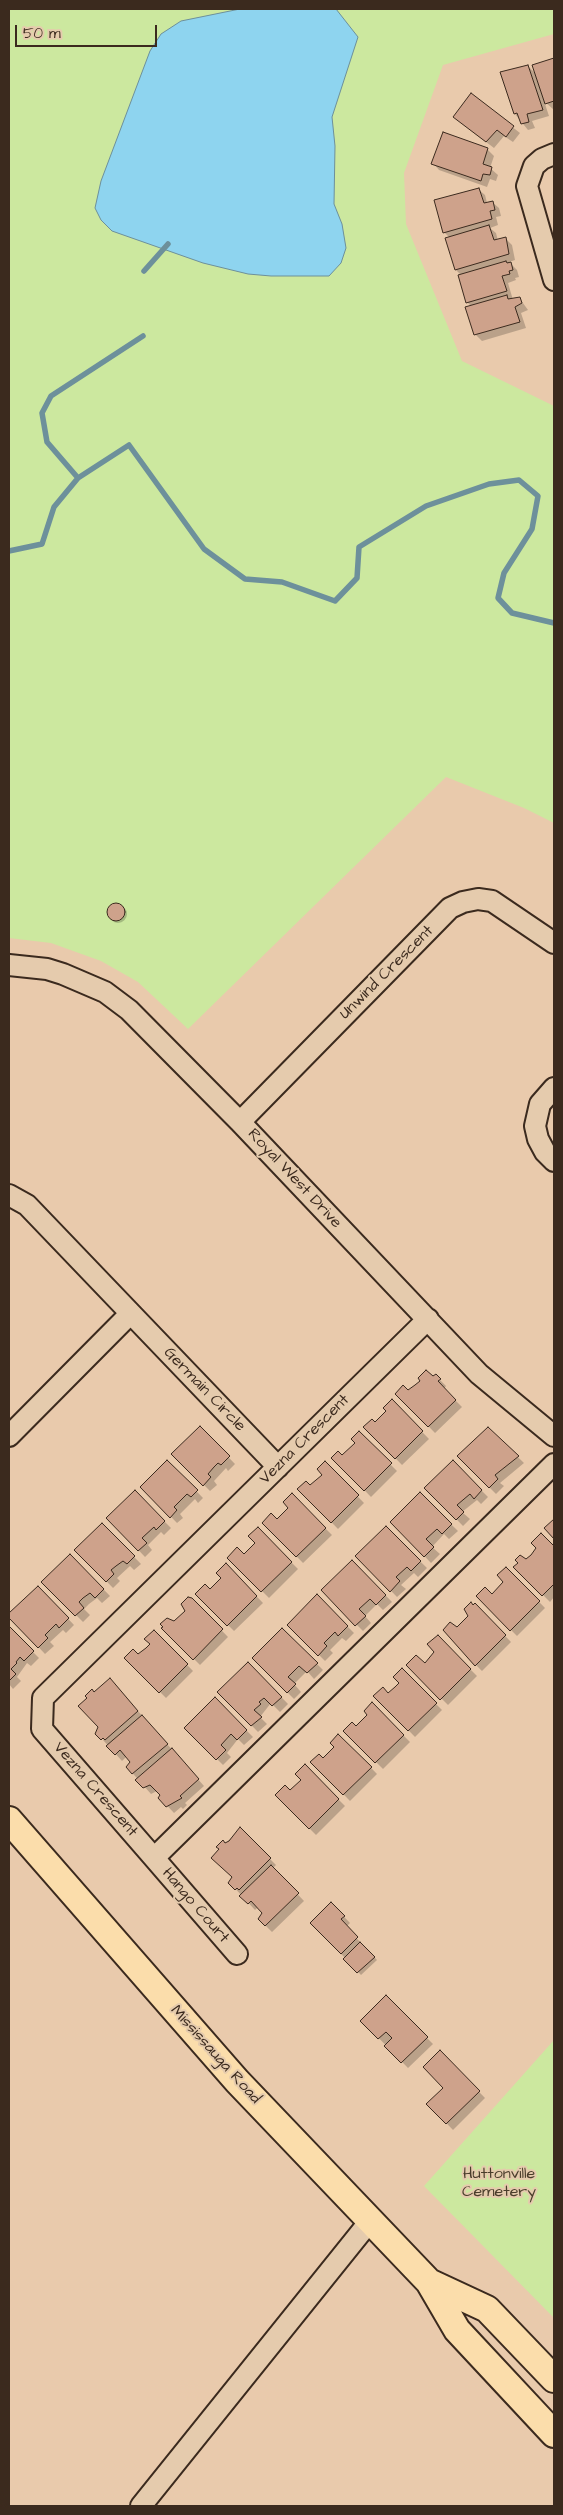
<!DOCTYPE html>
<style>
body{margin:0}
#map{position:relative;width:563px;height:2515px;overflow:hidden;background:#e9caac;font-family:"Architects Daughter",sans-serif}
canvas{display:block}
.frame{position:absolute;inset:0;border:10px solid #3b2a1e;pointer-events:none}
.scale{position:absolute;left:15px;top:25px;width:142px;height:22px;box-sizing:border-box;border:2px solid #3b2a1e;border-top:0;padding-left:6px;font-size:15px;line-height:18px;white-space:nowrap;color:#3b2a1e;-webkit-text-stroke:4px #e5cbad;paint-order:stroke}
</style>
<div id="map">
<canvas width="563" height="2515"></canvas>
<div class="frame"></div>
<div class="scale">50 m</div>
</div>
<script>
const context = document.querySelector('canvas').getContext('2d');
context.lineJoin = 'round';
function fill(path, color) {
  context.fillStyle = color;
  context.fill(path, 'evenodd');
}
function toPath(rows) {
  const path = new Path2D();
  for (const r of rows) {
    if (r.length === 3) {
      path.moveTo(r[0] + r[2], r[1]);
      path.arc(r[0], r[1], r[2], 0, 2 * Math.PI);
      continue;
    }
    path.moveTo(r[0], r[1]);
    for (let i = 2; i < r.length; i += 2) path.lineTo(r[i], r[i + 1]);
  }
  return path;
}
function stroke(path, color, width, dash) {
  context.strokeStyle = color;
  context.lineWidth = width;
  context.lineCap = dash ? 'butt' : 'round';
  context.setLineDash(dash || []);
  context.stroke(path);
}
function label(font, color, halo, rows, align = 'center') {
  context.font = font + ' "Architects Daughter",sans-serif';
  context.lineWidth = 4;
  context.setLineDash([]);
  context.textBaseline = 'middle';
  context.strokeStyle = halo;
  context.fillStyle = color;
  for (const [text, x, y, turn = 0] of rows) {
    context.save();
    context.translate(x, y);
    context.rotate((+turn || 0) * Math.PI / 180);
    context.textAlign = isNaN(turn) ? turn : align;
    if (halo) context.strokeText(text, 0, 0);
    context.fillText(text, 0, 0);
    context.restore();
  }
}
fill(toPath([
 [9,9,554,9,554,34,443,65,404,173,406,224,462,361,554,406,554,823,524,808,446,777,188,1029,138,982,101,961,51,943,9,938],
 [554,2040,554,2318,424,2186]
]), '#cce89f');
const water = toPath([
 [240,9,336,9,358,37,332,117,335,146,334,204,342,224,346,248,341,263,329,276,271,276,248,274,203,263,112,231,101,220,95,208,101,181,150,51,161,34,181,21,240,9]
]);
fill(water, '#8ed4ef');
stroke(water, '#6d909b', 1);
fill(toPath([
 [554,59,554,110,544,101,549,116,532,121,535,128,528,130,515,114,501,73,528,66,537,75,534,66],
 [471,95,520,133,513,142,504,136,494,148,461,123],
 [487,149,494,156,490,168,498,175,496,181,490,179,487,187,439,170,433,163],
 [478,189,485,195,487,203,492,202,499,208,501,216,496,217,498,225,490,228,496,233,498,241,506,239,512,245,515,260,509,262,517,270,519,277,515,278,516,280,508,283,513,300,520,299,528,310,521,313,526,328,482,341,476,335,466,308,471,306,467,302,461,275,456,270,450,238,444,232],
 [118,914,9],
 [436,1376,446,1386,444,1389,462,1407,435,1433,397,1394,408,1392],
 [392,1401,429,1439,402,1465,365,1427,375,1424,388,1411],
 [200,1428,235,1464,228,1471,226,1468,214,1481,217,1485,210,1491,173,1454],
 [488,1428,524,1463,500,1483,504,1486,496,1494,459,1457],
 [359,1433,397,1471,371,1497,333,1458,342,1457,357,1443],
 [167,1461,203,1498,198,1503,195,1499,180,1514,183,1518,177,1523,142,1487],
 [453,1462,488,1497,481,1504,477,1500,462,1512,470,1519,463,1526,426,1488],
 [325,1463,364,1503,338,1529,299,1489,310,1487,324,1475],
 [135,1492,171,1528,164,1535,161,1532,148,1545,152,1550,145,1557,108,1518],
 [420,1494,458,1531,449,1539,444,1534,432,1547,440,1554,431,1563,392,1522],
 [292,1495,332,1535,303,1563,264,1523,277,1520,290,1508],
 [102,1524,141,1564,134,1570,130,1566,117,1578,120,1581,113,1588,76,1550],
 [386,1528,427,1568,418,1577,414,1573,401,1585,406,1589,397,1597,357,1556],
 [258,1529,298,1569,269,1598,229,1558,244,1556,257,1543],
 [541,1535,554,1548,554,1597,550,1602,515,1567,527,1561,538,1548],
 [70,1555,110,1596,102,1603,97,1598,89,1604,84,1609,90,1615,83,1622,43,1582],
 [352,1561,392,1602,383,1610,377,1604,365,1616,371,1623,363,1631,322,1590],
 [226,1565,263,1603,234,1631,197,1594,210,1591,223,1578],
 [506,1568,545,1608,517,1636,477,1596,492,1595,505,1582],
 [38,1587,74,1625,66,1633,63,1630,50,1642,54,1646,45,1654,9,1616],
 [317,1596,354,1633,346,1641,342,1638,330,1650,333,1653,325,1661,289,1625],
 [191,1599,228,1637,200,1665,163,1628,171,1620,174,1623,186,1611],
 [475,1605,511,1642,482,1671,476,1665,457,1628,469,1616],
 [9,1628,39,1658,31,1666,27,1663,17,1677,21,1681,13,1689,9,1684],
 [282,1629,323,1670,314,1679,307,1671,294,1684,301,1692,294,1699,253,1658],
 [154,1631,193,1671,166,1698,126,1658,138,1656,152,1645],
 [438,1637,477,1676,448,1705,408,1665,425,1665,436,1652],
 [248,1663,288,1704,280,1712,271,1703,260,1717,267,1724,258,1732,219,1692],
 [402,1670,442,1710,415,1737,375,1696,388,1694,401,1683],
 [116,1686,204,1786,185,1803,187,1805,183,1809,181,1807,174,1813,160,1798,162,1796,157,1791,151,1794,127,1767,132,1763,127,1756,122,1761,103,1740,109,1734,102,1737,102,1740,96,1733,99,1726,94,1694],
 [215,1699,253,1737,244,1745,238,1739,227,1753,231,1757,223,1765,186,1728],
 [372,1704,410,1742,383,1769,345,1731,356,1728,369,1715],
 [339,1735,377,1774,350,1801,312,1762,323,1760,336,1747],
 [305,1766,345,1806,316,1835,276,1795,290,1792,303,1780],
 [240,1829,276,1865,273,1868,304,1901,272,1932,259,1919,263,1913,258,1907,255,1910,230,1883,233,1877,225,1844],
 [331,1903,350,1923,346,1927,377,1960,361,1975,312,1923],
 [386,1997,433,2044,408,2068,362,2021],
 [440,2052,485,2098,453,2130,428,2104,445,2088]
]), '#0003');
stroke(toPath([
 [144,271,168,244],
 [78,478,47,442,42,413,51,396,143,336],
 [9,551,42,544,54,507,78,478,129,445,204,549,245,579,282,582,335,601,357,578,359,547,426,506,489,484,519,480,538,496,532,529,504,573,498,598,512,613,554,623]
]), '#6d909b', 5.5);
const building = toPath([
 [554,58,554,101,545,104,532,65,554,58],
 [528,65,543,110,527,114,529,122,521,124,517,113,514,114,500,72,528,65],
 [471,93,514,126,506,137,497,130,486,142,453,117,471,93],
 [443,132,488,148,483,164,492,167,490,175,483,174,481,181,431,164,443,132],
 [479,188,484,203,493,201,495,210,490,211,492,219,443,233,434,200,479,188],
 [489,225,494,240,506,237,509,254,455,270,445,238,489,225],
 [506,261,507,263,511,262,513,270,509,271,510,274,502,276,507,291,466,303,458,275,506,261],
 [507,295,508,299,520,297,522,303,515,307,520,322,474,335,465,307,507,295],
 [116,912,9],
 [426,1370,433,1376,436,1374,441,1379,438,1381,456,1400,428,1427,395,1394,403,1385,408,1390,415,1385,420,1381,418,1378,426,1370],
 [392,1399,423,1431,395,1459,363,1427,372,1419,375,1422,386,1411,383,1408,392,1399],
 [200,1426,230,1456,221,1465,218,1463,214,1467,208,1474,211,1477,203,1486,171,1454,200,1426],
 [488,1427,519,1456,495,1475,498,1479,489,1488,457,1456,488,1427],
 [359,1431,392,1463,364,1491,331,1458,338,1451,342,1455,355,1443,351,1439,359,1431],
 [167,1460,198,1490,191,1497,187,1494,174,1507,177,1510,170,1518,140,1487,167,1460],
 [453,1460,482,1490,474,1499,470,1494,457,1505,464,1512,456,1520,424,1488,453,1460],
 [325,1461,359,1495,331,1523,297,1489,306,1481,310,1485,322,1475,317,1469,325,1461],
 [135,1490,165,1521,156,1530,154,1527,142,1538,147,1543,138,1551,106,1518,135,1490],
 [420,1492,452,1524,442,1534,437,1529,426,1539,434,1547,424,1557,390,1522,420,1492],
 [292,1493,326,1528,296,1557,262,1523,271,1513,277,1519,288,1508,283,1502,292,1493],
 [554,1519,554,1539,544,1528,554,1519],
 [102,1523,135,1556,127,1564,123,1561,116,1566,111,1570,114,1574,106,1582,74,1550,102,1523],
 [386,1526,421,1561,411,1571,407,1567,396,1577,400,1581,390,1592,355,1556,386,1526],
 [258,1527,292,1562,261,1592,227,1558,237,1547,244,1554,255,1543,248,1536,258,1527],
 [541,1533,554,1546,554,1584,542,1596,513,1567,518,1563,515,1560,520,1555,526,1559,531,1555,536,1548,531,1543,541,1533],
 [70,1554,104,1589,95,1598,90,1593,83,1598,79,1602,84,1608,75,1616,41,1582,70,1554],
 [352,1560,386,1595,376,1605,370,1599,359,1609,366,1616,355,1626,321,1590,352,1560],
 [226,1563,257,1596,227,1626,195,1594,205,1584,210,1589,221,1578,216,1573,226,1563],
 [506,1567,540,1601,510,1631,476,1596,485,1587,492,1594,503,1582,497,1575,506,1567],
 [38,1586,69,1618,59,1628,56,1624,45,1635,48,1638,38,1648,9,1618,9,1613,38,1586],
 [317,1594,348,1626,338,1636,335,1632,324,1643,327,1646,318,1656,287,1625,317,1594],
 [188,1597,192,1598,223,1629,193,1660,161,1628,163,1627,160,1624,167,1618,174,1621,185,1611,181,1604,188,1597],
 [471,1602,473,1605,475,1603,506,1635,475,1666,443,1630,450,1622,457,1627,468,1616,464,1609,471,1602],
 [9,1626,34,1651,24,1661,20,1657,16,1662,17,1663,11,1669,16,1674,9,1681,9,1626],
 [282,1628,318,1663,307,1673,299,1666,288,1677,296,1684,287,1693,252,1658,282,1628],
 [154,1630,188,1664,159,1693,124,1658,133,1649,138,1654,146,1648,150,1644,144,1639,154,1630],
 [438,1635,471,1669,440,1700,406,1665,416,1655,425,1663,434,1652,427,1644,438,1635],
 [248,1662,282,1697,272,1706,264,1698,259,1702,261,1704,254,1710,262,1717,251,1726,217,1692,248,1662],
 [402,1668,437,1703,408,1731,373,1696,383,1687,388,1693,395,1687,399,1683,393,1677,402,1668],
 [110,1678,138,1711,105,1740,103,1738,101,1740,95,1734,98,1727,78,1706,87,1698,85,1696,92,1689,94,1692,110,1678],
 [215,1697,247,1730,237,1740,231,1734,221,1745,226,1750,216,1760,184,1728,215,1697],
 [372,1702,404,1735,375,1763,343,1731,352,1722,356,1726,367,1715,364,1711,372,1702],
 [142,1715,168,1744,132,1774,126,1767,130,1762,120,1750,115,1755,106,1746,142,1715],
 [338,1734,372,1767,343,1795,310,1762,319,1754,323,1758,334,1747,330,1743,338,1734],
 [172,1748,199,1779,180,1796,182,1798,166,1807,158,1798,160,1795,150,1785,143,1788,135,1780,172,1748],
 [305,1764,339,1799,309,1829,275,1795,285,1785,290,1790,301,1780,295,1774,305,1764],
 [240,1827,271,1858,239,1890,237,1888,235,1890,228,1883,232,1877,211,1858,219,1849,216,1847,223,1840,225,1843,229,1841,240,1827],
 [271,1865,299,1893,265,1926,258,1919,262,1913,251,1901,248,1904,239,1896,271,1865],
 [331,1902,345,1916,341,1919,358,1937,341,1954,310,1923,331,1902],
 [360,1942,375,1957,357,1973,343,1959,360,1942],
 [386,1995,428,2037,401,2063,384,2046,392,2038,386,2032,378,2039,360,2021,386,1995],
 [440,2050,480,2091,446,2124,426,2104,443,2088,423,2067,440,2050]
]);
fill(building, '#cea28b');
stroke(building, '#3b2a1e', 1);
const minor = toPath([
 [554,154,542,159,534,166,527,186,554,280],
 [9,965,47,969,63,974,105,992,129,1010,240,1122,479,1374,554,1436],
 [554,1088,540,1104,535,1126,538,1139,545,1152,554,1161],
 [240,1122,450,908,463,902,478,899,492,901,554,943],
 [9,1195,27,1205,278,1467],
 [428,1319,43,1698,42,1729,154,1858,554,1464],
 [9,1436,130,1314],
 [154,1858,237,1954],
 [141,2506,370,2221]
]);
const major = toPath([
 [9,1820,237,2081,429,2282,457,2330,554,2434],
 [429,2282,487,2309,554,2379]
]);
stroke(minor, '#3b2a1e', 24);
stroke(major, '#3b2a1e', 30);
stroke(minor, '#e5cbad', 20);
stroke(major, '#fbddab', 26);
label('16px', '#3b2a1e', '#e5cbad', [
 ["Unwind Crescent",387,973,-45],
 ["Royal West Drive",294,1179,47],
 ["Germain Circle",204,1390,46],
 ["Vezna Crescent",305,1440,-45],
 ["Vezna Crescent",95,1790,49],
 ["Hango Court",195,1906,49],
 ["Mississauga Road",215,2055,48]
]);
label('16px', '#4a3d2b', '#e5cbad', [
 ["Huttonville",499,2175],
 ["Cemetery",499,2193]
]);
</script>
